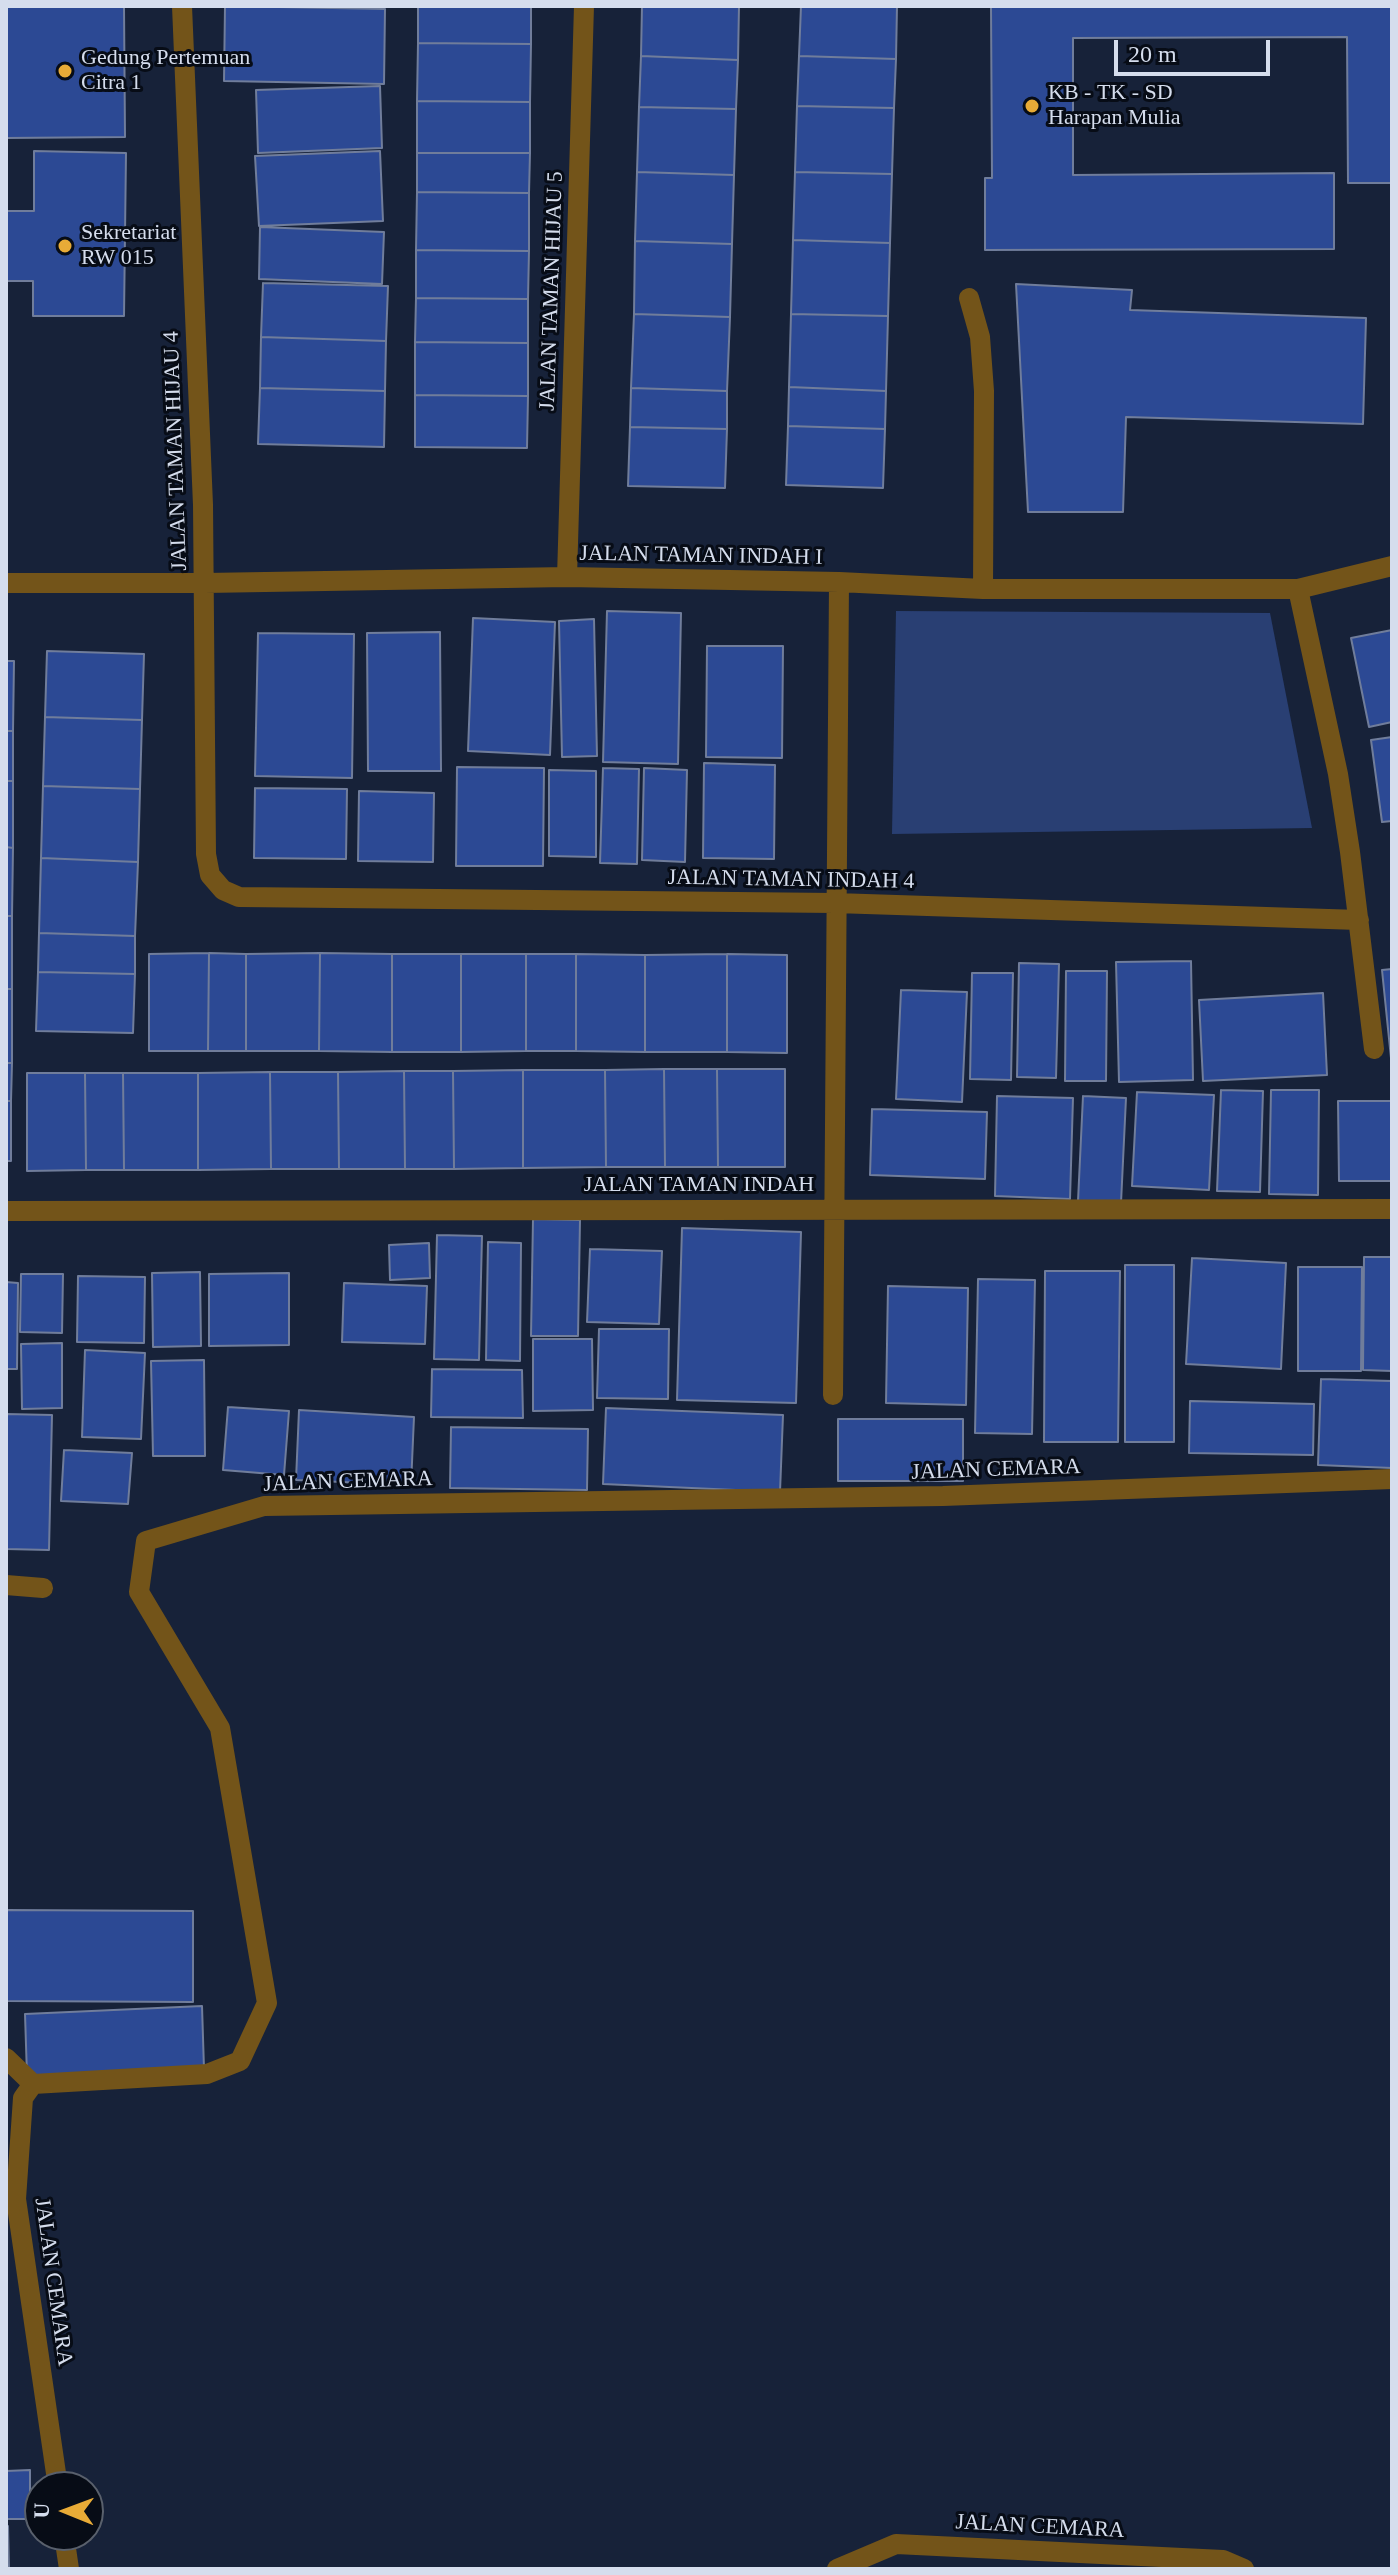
<!DOCTYPE html>
<style>
body{margin:0}
#map{position:relative;width:1398px;height:2575px;overflow:hidden;background:#172239;font-family:Georgia,serif}
canvas{display:block}
.frame{position:absolute;inset:0;border:8px solid #d5dded;pointer-events:none}
.north{position:absolute;left:24px;top:2471px;width:80px;height:80px;box-sizing:border-box;background:#070c16;border:2px solid #59606c;border-radius:50%;rotate:271deg;font-size:22px;font-weight:700;line-height:32px;text-align:center;color:#d5dded}
.north::after{content:'';display:block;margin:auto;width:28px;height:36px;background:#e8ab37;clip-path:polygon(50% 0,100% 100%,50% 72%,0 100%)}
.scale{position:absolute;left:1114px;top:40px;width:156px;height:36px;box-sizing:border-box;border:4px solid #d5dded;border-top:0;padding-left:10px;font-size:24px;line-height:28px;white-space:nowrap;color:#d5dded;-webkit-text-stroke:6px #070c16;paint-order:stroke}
</style>
<div id="map">
<canvas width="1398" height="2575"></canvas>
<div class="frame"></div>
<div class="north">U</div>
<div class="scale">20 m</div>
</div>
<script>
const context = document.querySelector('canvas').getContext('2d');
context.lineJoin = 'round';
function fill(path, color) {
  context.fillStyle = color;
  context.fill(path, 'evenodd');
}
function toPath(rows) {
  const path = new Path2D();
  for (const r of rows) {
    path.moveTo(r[0], r[1]);
    for (let i = 2; i < r.length; i += 2) path.lineTo(r[i], r[i + 1]);
  }
  return path;
}
function stroke(path, color, width, dash) {
  context.strokeStyle = color;
  context.lineWidth = width;
  context.lineCap = dash ? 'butt' : 'round';
  context.setLineDash(dash || []);
  context.stroke(path);
}
function label(font, color, halo, rows, align = 'center') {
  context.font = font + ' Georgia,serif';
  context.lineWidth = 6;
  context.setLineDash([]);
  context.textBaseline = 'middle';
  context.strokeStyle = halo;
  context.fillStyle = color;
  for (const [text, x, y, turn = 0] of rows) {
    context.save();
    context.translate(x, y);
    context.rotate((+turn || 0) * Math.PI / 180);
    context.textAlign = isNaN(turn) ? turn : align;
    if (halo) context.strokeText(text, 0, 0);
    context.fillText(text, 0, 0);
    context.restore();
  }
}
fill(toPath([
 [896,611,1270,613,1312,828,892,834]
]), '#293f73');
const building = toPath([
 [6,6,124,6,125,137,6,138,6,6],
 [225,6,385,9,384,84,224,81,225,6],
 [418,6,531,6,531,44,418,43,418,6],
 [642,6,739,6,738,60,641,56,642,6],
 [801,6,897,6,896,59,799,56,801,6],
 [991,6,1392,6,1392,183,1348,183,1347,37,1073,38,1073,175,1334,173,1334,249,985,250,985,178,992,178,991,6],
 [418,43,531,44,530,102,417,101,418,43],
 [641,56,738,60,736,109,639,107,641,56],
 [799,56,896,59,894,108,797,106,799,56],
 [380,86,382,148,258,153,256,90,380,86],
 [417,101,530,102,530,153,417,153,417,101],
 [797,106,894,108,892,174,795,172,797,106],
 [639,107,736,109,734,175,637,172,639,107],
 [34,151,126,153,124,316,33,316,33,281,6,281,6,211,34,211,34,151],
 [380,151,383,221,259,226,255,156,380,151],
 [417,153,530,153,529,193,417,192,417,153],
 [637,172,734,175,732,244,635,241,637,172],
 [795,172,892,174,890,243,793,240,795,172],
 [417,192,529,193,529,251,416,250,417,192],
 [260,227,384,232,382,284,259,279,260,227],
 [793,240,890,243,888,316,791,314,793,240],
 [635,241,732,244,730,317,634,314,635,241],
 [416,250,529,251,528,299,416,298,416,250],
 [263,283,388,286,386,341,261,337,263,283],
 [1016,284,1132,290,1130,310,1366,318,1363,424,1126,417,1123,512,1028,512,1016,284],
 [416,298,528,299,528,343,415,342,416,298],
 [634,314,730,317,727,391,631,388,634,314],
 [791,314,888,316,886,391,789,387,791,314],
 [261,337,386,341,385,391,260,388,261,337],
 [415,342,528,343,528,396,415,395,415,342],
 [789,387,886,391,885,429,788,426,789,387],
 [260,388,385,391,384,447,258,444,260,388],
 [631,388,727,391,727,429,630,427,631,388],
 [415,395,528,396,527,448,415,447,415,395],
 [788,426,885,429,883,488,786,485,788,426],
 [630,427,727,429,725,488,628,486,630,427],
 [607,611,681,613,678,764,603,762,607,611],
 [473,618,555,622,550,755,468,751,473,618],
 [594,619,597,756,562,757,559,621,594,619],
 [1392,630,1392,722,1369,727,1351,638,1392,630],
 [440,632,441,771,368,771,367,633,440,632],
 [258,633,354,634,352,778,255,776,258,633],
 [707,646,783,646,782,758,706,757,707,646],
 [47,651,144,654,142,720,45,717,47,651],
 [6,661,14,661,13,731,6,731,6,661],
 [45,717,142,720,140,789,43,786,45,717],
 [6,731,13,731,13,781,6,781,6,731],
 [1392,737,1392,821,1382,822,1371,740,1392,737],
 [704,763,775,765,774,859,703,858,704,763],
 [457,767,544,768,543,866,456,866,457,767],
 [603,768,639,769,637,864,600,863,603,768],
 [644,768,687,770,685,862,642,860,644,768],
 [549,770,596,771,596,857,549,856,549,770],
 [6,781,13,781,13,848,6,847,6,781],
 [43,786,140,789,138,862,41,858,43,786],
 [255,788,347,789,346,859,254,858,255,788],
 [359,791,434,793,433,862,358,861,359,791],
 [6,847,13,848,12,916,6,916,6,847],
 [41,858,138,862,135,936,39,933,41,858],
 [6,916,12,916,12,989,6,989,6,916],
 [39,933,135,936,135,974,38,972,39,933],
 [209,953,208,1051,149,1051,149,954,209,953],
 [209,953,246,954,246,1051,208,1051,209,953],
 [320,953,319,1051,246,1051,246,954,320,953],
 [320,953,392,954,392,1052,319,1051,320,953],
 [392,954,461,954,461,1052,392,1052,392,954],
 [461,954,526,954,526,1051,461,1052,461,954],
 [526,954,576,954,576,1051,526,1051,526,954],
 [576,954,645,955,645,1052,576,1051,576,954],
 [727,954,727,1052,645,1052,645,955,727,954],
 [727,954,787,955,787,1053,727,1052,727,954],
 [1191,961,1193,1080,1119,1082,1116,962,1191,961],
 [1019,963,1059,964,1056,1078,1017,1077,1019,963],
 [1392,969,1392,1068,1382,970,1392,969],
 [1066,971,1107,971,1106,1081,1065,1081,1066,971],
 [38,972,135,974,133,1033,36,1031,38,972],
 [972,973,1013,973,1011,1080,970,1079,972,973],
 [6,989,12,989,12,1063,6,1063,6,989],
 [901,990,967,992,962,1102,896,1099,901,990],
 [1323,993,1327,1075,1203,1081,1199,1000,1323,993],
 [6,1063,12,1063,11,1101,6,1101,6,1063],
 [664,1069,665,1167,606,1167,605,1070,664,1069],
 [664,1069,717,1069,718,1167,665,1167,664,1069],
 [717,1069,785,1069,785,1167,718,1167,717,1069],
 [523,1070,605,1070,606,1167,523,1168,523,1070],
 [523,1070,523,1168,454,1169,453,1071,523,1070],
 [404,1071,453,1071,454,1169,405,1169,404,1071],
 [404,1071,405,1169,339,1169,338,1072,404,1071],
 [270,1072,338,1072,339,1169,271,1169,270,1072],
 [270,1072,271,1169,198,1170,198,1073,270,1072],
 [27,1073,85,1073,86,1170,27,1171,27,1073],
 [85,1073,123,1073,124,1170,86,1170,85,1073],
 [123,1073,198,1073,198,1170,124,1170,123,1073],
 [1221,1090,1263,1091,1260,1192,1217,1191,1221,1090],
 [1271,1090,1319,1090,1318,1195,1269,1194,1271,1090],
 [1137,1092,1214,1095,1209,1190,1132,1186,1137,1092],
 [997,1096,1073,1098,1070,1199,995,1196,997,1096],
 [1083,1096,1126,1098,1121,1203,1078,1201,1083,1096],
 [6,1101,11,1101,11,1161,6,1161,6,1101],
 [1338,1101,1392,1101,1392,1181,1339,1181,1338,1101],
 [872,1109,987,1112,985,1179,870,1175,872,1109],
 [533,1219,580,1220,578,1336,531,1336,533,1219],
 [682,1228,801,1232,796,1403,677,1400,682,1228],
 [437,1235,482,1236,479,1360,434,1359,437,1235],
 [488,1242,521,1243,520,1361,486,1360,488,1242],
 [429,1243,430,1278,390,1280,389,1245,429,1243],
 [590,1249,662,1251,659,1324,587,1322,590,1249],
 [1364,1257,1392,1257,1392,1371,1363,1370,1364,1257],
 [1192,1258,1286,1263,1281,1369,1186,1364,1192,1258],
 [1125,1265,1174,1265,1174,1442,1125,1442,1125,1265],
 [1298,1267,1362,1267,1361,1371,1298,1371,1298,1267],
 [1045,1271,1120,1271,1118,1442,1044,1442,1045,1271],
 [200,1272,201,1346,153,1347,152,1273,200,1272],
 [289,1273,289,1345,209,1346,209,1274,289,1273],
 [21,1274,63,1274,62,1333,20,1332,21,1274],
 [78,1276,145,1277,144,1343,77,1342,78,1276],
 [978,1279,1035,1280,1032,1434,975,1433,978,1279],
 [6,1282,18,1283,17,1369,6,1369,6,1282],
 [344,1283,427,1286,425,1344,342,1342,344,1283],
 [888,1286,968,1288,966,1405,886,1403,888,1286],
 [599,1329,669,1329,668,1399,597,1398,599,1329],
 [533,1339,592,1339,593,1410,533,1411,533,1339],
 [62,1343,62,1408,22,1409,21,1344,62,1343],
 [85,1350,145,1353,141,1439,82,1437,85,1350],
 [204,1360,205,1456,153,1456,151,1361,204,1360],
 [432,1369,522,1370,523,1418,431,1417,432,1369],
 [1321,1379,1392,1381,1392,1468,1318,1465,1321,1379],
 [1190,1401,1314,1404,1313,1455,1189,1453,1190,1401],
 [228,1407,289,1411,284,1475,223,1470,228,1407],
 [606,1408,783,1415,780,1492,603,1484,606,1408],
 [299,1410,414,1417,411,1485,296,1480,299,1410],
 [6,1414,52,1415,49,1550,6,1549,6,1414],
 [838,1419,963,1419,963,1481,838,1481,838,1419],
 [451,1427,588,1429,587,1490,450,1488,451,1427],
 [64,1450,132,1453,128,1504,61,1501,64,1450],
 [6,1910,193,1911,193,2002,6,2001,6,1910],
 [202,2006,204,2069,27,2076,25,2014,202,2006],
 [30,2470,30,2519,6,2519,6,2471,30,2470],
 [6,2526,8,2526,9,2569,6,2569,6,2526]
]);
fill(building, '#2c4994');
stroke(building, '#707d9b', 2);
stroke(toPath([
 [182,6,203,505,206,854,210,875,223,890,239,897,835,903,1359,920],
 [969,298,980,337,984,391,983,589],
 [567,577,584,6],
 [6,583,205,583,567,577,839,582,983,589,1298,589,1392,566],
 [1298,589,1338,774,1350,852,1374,1049],
 [6,1211,1392,1209],
 [833,1395,839,582],
 [6,1585,43,1588],
 [6,2058,33,2084],
 [58,2487,16,2199,23,2098,33,2084,207,2074,240,2061,267,2003,220,1728,139,1592,146,1541,264,1506,943,1496,1392,1479],
 [64,2535,69,2569],
 [837,2569,896,2544,1223,2560,1244,2569]
]), '#735419', 20);
for (const [x, y, r, color] of [
 [65,71,8,"#e8ab37"],
 [1032,106,8,"#e8ab37"],
 [65,246,8,"#e8ab37"]
]) {
  const dot = new Path2D();
  dot.arc(x, y, r, 0, 2 * Math.PI);
  context.fillStyle = color;
  context.fill(dot);
  stroke(dot, '#070c16', 3);
}
label('22px', '#d5dded', '#070c16', [
 ["Gedung Pertemuan",81,58],
 ["Citra 1",81,83],
 ["KB - TK - SD",1048,93],
 ["Harapan Mulia",1048,118],
 ["Sekretariat",81,233],
 ["RW 015",81,258]
], 'left');
label('22px', '#d5dded', '#070c16', [
 ["JALAN TAMAN HIJAU 5",552,291,-88],
 ["JALAN TAMAN HIJAU 4",176,451,-92],
 ["JALAN TAMAN INDAH I",701,556,1],
 ["JALAN TAMAN INDAH 4",791,880,1],
 ["JALAN TAMAN INDAH",699,1185],
 ["JALAN CEMARA",996,1470,-2],
 ["JALAN CEMARA",348,1482,-2],
 ["JALAN CEMARA",53,2282,82],
 ["JALAN CEMARA",1040,2527,3]
]);
</script>
